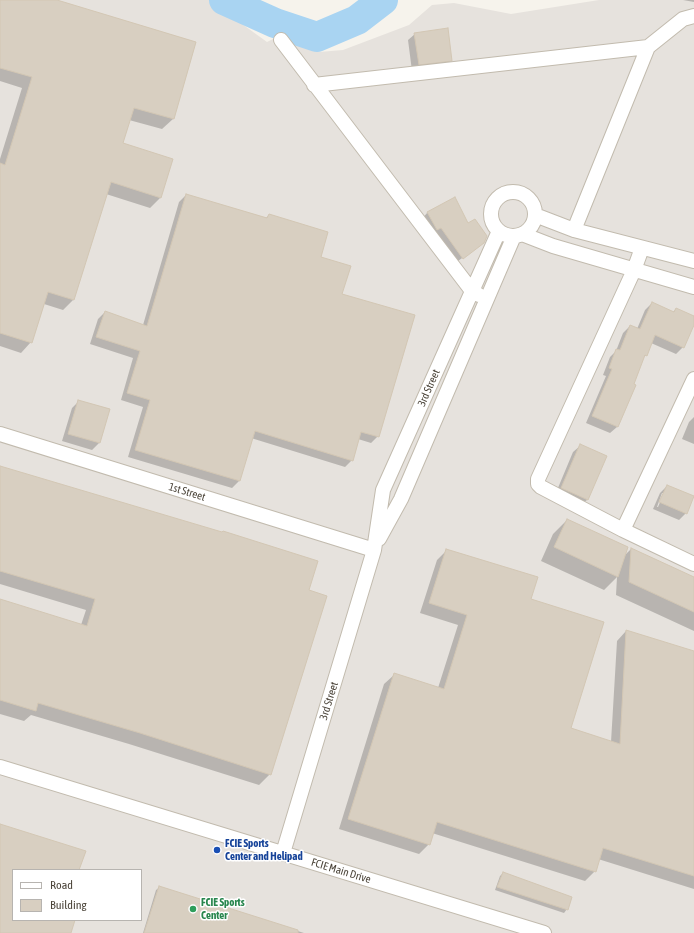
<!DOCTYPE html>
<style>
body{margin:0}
#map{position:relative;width:694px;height:933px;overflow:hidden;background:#f6f3ec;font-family:"Asap Condensed",sans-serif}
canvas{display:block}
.legend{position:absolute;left:12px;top:869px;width:130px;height:52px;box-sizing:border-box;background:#fff;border:1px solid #b7b4b0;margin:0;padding:5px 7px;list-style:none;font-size:12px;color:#4b4439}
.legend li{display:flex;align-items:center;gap:8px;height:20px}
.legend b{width:20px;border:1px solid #b7b4b0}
</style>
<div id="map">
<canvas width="694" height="933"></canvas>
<ul class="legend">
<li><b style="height:5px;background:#fff"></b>Road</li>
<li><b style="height:11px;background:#d8cfc1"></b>Building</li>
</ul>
</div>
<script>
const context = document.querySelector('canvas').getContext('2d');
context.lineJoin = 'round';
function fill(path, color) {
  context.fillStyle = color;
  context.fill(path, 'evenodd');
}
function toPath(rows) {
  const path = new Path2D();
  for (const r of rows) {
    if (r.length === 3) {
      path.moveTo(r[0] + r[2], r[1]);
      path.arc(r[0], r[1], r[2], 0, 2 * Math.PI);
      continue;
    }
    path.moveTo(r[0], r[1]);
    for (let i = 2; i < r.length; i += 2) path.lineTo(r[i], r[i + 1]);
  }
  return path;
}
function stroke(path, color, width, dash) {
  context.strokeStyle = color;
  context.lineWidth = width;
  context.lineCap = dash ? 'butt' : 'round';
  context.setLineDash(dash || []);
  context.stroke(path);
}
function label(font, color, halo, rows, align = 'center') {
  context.font = font + ' "Asap Condensed",sans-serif';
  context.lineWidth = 3;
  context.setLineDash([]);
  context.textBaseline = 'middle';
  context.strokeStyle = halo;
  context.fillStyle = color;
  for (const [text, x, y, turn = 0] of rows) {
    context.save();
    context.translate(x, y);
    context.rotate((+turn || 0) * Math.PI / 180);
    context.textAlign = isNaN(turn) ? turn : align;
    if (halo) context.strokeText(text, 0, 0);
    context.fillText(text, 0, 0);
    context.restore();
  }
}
fill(toPath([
 [0,0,211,0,217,6,267,42,283,34,302,46,319,52,343,50,409,25,432,5,454,3,511,14,599,0,694,0,694,933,0,933],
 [13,870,141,870,141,920,13,920]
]), '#e6e2dd');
fill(toPath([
 [0,0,54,0,195,42,173,119,162,129,129,120,122,144,172,160,160,198,150,208,106,194,73,300,63,310,44,304,31,342,21,353,0,346,0,159,22,88,0,81],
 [683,0,694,0,694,2],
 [415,34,451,60,444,67,412,71,408,40],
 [186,195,266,218,269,215,319,258,341,295,378,436,371,443,358,439,352,460,345,467,251,438,239,481,232,488,128,457,143,407,121,400,133,358,90,344,98,319,105,312,143,325,179,202],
 [454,199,468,225,483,243,458,261,421,220,427,213],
 [652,303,673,312,676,309,694,317,694,323,683,347,676,354,651,343,646,355,642,359,617,427,610,433,586,423,606,376,603,375,610,357,616,351,623,333,630,326,637,329,645,310],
 [79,401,109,409,99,443,92,450,62,441,72,408],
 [694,417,694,444,682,439,689,422],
 [580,446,587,500,580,506,555,495,573,452],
 [0,467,222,533,308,591,270,774,259,785,129,744,31,715,24,721,0,714,0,600,81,625,86,610,0,584],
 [667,486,686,513,679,520,653,509,660,493],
 [662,493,664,493,658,507,657,507],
 [567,520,624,556,631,549,694,578,694,631,616,595,617,577,604,590,541,561,553,534],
 [447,550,530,599,570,729,611,742,617,641,626,631,694,652,694,889,598,859,595,871,585,881,432,833,429,844,419,854,339,829,384,684,394,675,438,688,458,625,420,613,437,560],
 [503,873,567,909,564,913,495,890,500,876],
 [160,887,304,933,143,933,156,890]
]), '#0003');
stroke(toPath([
 [224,0,275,23,317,37,357,20,383,0]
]), '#a9d4f2', 30);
const building = toPath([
 [0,0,57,0,196,42,174,119,134,108,123,143,173,159,161,198,111,182,74,300,48,292,32,343,0,333,0,163,5,165,32,77,0,68,0,0],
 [448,28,452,61,419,65,414,33,448,28],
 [186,194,267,218,269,214,328,232,321,257,351,266,342,294,415,315,379,437,361,432,353,461,255,431,240,481,135,450,150,400,127,393,140,351,96,337,105,311,147,326,186,194],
 [455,197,468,223,475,219,487,236,484,243,463,259,441,228,437,230,427,212,455,197],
 [652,302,674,312,676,308,694,316,694,325,684,348,655,335,647,356,645,355,634,384,636,385,618,427,592,416,612,369,609,368,616,349,620,350,630,325,640,329,652,302],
 [78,400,110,409,100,443,68,434,78,400],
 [580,444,607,456,588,500,561,488,580,444],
 [0,466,222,532,223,531,318,561,309,590,327,596,271,775,140,733,38,703,36,711,0,700,0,599,87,626,95,599,0,571,0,466],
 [667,485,694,496,687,514,659,502,667,485],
 [567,519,628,547,618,577,554,547,567,519],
 [631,548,694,577,694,612,629,582,631,548],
 [446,549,538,577,531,599,604,622,571,728,620,744,626,630,694,651,694,876,603,848,596,872,437,822,430,845,348,819,394,673,444,689,467,615,429,603,446,549],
 [0,824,86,851,79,870,13,870,13,920,75,920,71,933,0,933,0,824],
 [503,872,572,897,568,910,497,887,503,872],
 [159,886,298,930,298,933,144,933,159,886]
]);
fill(building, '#d8cfc1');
stroke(building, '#d3c7b4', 1);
const street = toPath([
 [281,40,472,291,479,295],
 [314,85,648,47],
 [513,214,22],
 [535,215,574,230,694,261],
 [574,230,648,47,683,19,694,16],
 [522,234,553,246,694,287],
 [642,248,634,270,538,479,538,484,541,487,623,530,694,564],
 [0,434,374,550],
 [623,530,694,379],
 [379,539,401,499,514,236],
 [0,767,544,933],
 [283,853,374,550,383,490,499,231]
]);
stroke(street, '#c2bbae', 16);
stroke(street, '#fff', 14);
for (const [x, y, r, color] of [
 [217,850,4,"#1a4fb4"],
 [193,909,4,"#2e9e5b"]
]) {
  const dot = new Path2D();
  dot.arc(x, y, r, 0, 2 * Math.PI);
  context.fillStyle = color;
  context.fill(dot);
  stroke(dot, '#fff', 1.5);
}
label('11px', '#4b4439', '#fff', [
 ["3rd Street",429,388,-66],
 ["1st Street",187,492,17],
 ["3rd Street",329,701,-73],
 ["FCIE Main Drive",341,871,17]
]);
label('bold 11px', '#164399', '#fff', [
 ["FCIE Sports",225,844],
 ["Center and Helipad",225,857]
], 'left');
label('bold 11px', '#27864d', '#fff', [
 ["FCIE Sports",201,903],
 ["Center",201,916]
], 'left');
</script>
